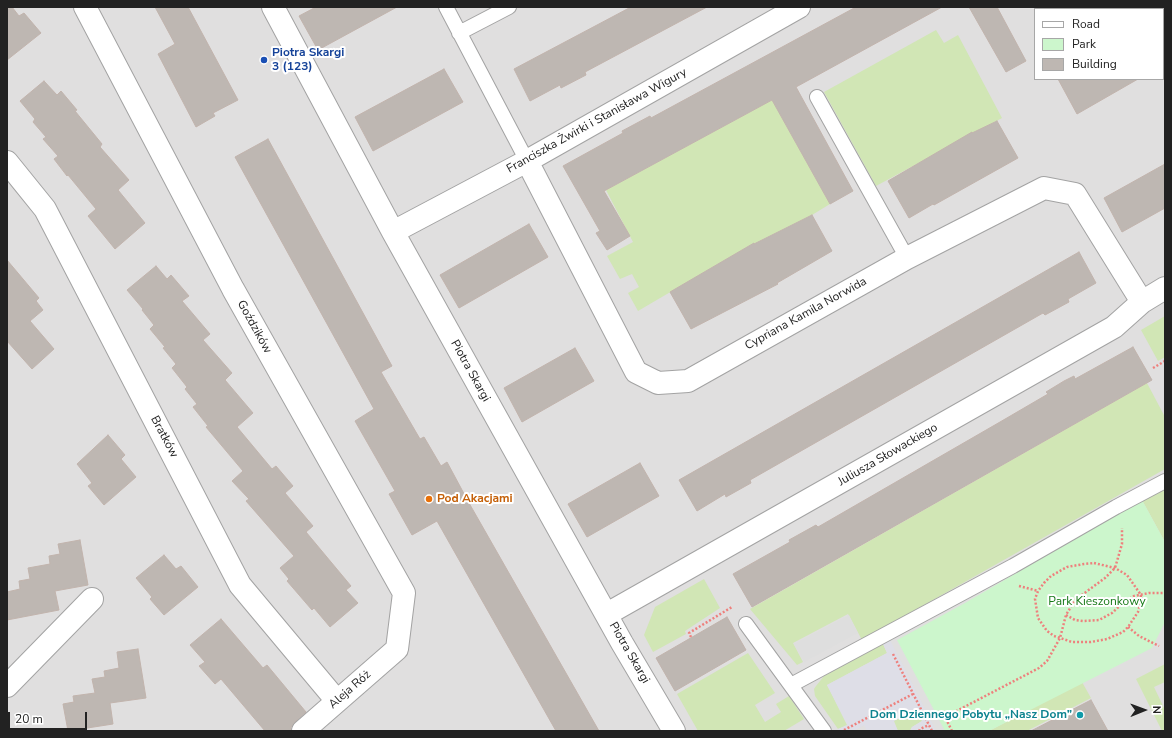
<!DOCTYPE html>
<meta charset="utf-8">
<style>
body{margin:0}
#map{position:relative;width:1172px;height:738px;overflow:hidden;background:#f1eeea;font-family:"Nunito Sans",sans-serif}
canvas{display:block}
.frame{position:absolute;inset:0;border:8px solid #222;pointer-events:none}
.legend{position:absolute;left:1034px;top:8px;width:130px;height:72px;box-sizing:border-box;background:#fff;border:1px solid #a7a7a7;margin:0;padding:5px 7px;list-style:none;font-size:12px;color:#222}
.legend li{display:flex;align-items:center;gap:8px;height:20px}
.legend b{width:20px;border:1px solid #a7a7a7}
.north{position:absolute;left:1124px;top:690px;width:40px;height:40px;-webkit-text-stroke:3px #fff;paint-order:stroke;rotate:89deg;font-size:11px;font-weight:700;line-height:16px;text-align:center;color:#222}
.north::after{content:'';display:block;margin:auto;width:14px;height:18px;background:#222;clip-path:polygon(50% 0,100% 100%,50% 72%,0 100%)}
.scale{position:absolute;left:8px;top:712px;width:79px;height:18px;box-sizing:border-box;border:2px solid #222;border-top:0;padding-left:5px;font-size:12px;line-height:14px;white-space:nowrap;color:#222;-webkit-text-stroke:3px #fff;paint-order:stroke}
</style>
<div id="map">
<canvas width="1172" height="738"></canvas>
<div class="frame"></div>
<ul class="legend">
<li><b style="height:5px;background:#fff"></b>Road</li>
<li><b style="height:11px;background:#ccf6cc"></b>Park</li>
<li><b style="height:11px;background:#beb7b2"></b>Building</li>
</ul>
<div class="north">N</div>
<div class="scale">20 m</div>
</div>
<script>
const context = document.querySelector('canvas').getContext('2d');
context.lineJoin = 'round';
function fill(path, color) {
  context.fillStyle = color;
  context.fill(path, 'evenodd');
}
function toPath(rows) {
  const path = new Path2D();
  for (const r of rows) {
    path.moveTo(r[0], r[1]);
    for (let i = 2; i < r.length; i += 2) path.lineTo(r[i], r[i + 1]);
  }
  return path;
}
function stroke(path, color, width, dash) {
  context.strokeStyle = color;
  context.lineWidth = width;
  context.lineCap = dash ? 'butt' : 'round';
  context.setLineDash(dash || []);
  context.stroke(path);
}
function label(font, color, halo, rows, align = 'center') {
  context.font = font + ' "Nunito Sans",sans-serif';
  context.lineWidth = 4;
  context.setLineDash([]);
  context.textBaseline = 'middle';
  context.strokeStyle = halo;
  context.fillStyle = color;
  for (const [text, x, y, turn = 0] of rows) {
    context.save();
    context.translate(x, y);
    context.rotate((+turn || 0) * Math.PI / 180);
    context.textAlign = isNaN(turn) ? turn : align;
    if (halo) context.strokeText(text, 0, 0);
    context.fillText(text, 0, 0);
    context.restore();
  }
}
fill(toPath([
 [7,7,1165,7,1165,731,7,731],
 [1035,9,1163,9,1163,79,1035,79]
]), '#e0dfdf');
fill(toPath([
 [936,30,944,43,958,35,1002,118,876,186,824,92],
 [772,100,830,204,812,215,754,244,754,243,638,311,628,293,639,287,632,274,620,279,607,256,633,242,606,190],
 [1165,316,1165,357,1158,361,1141,330],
 [1147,383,1165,417,1165,469,862,640,848,614,793,643,803,662,797,665,750,609],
 [1165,488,1165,542,1142,500],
 [704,579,720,608,685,631,686,634,653,652,644,635,655,607],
 [883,644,887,653,827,685,848,725,838,729,815,696,814,689,816,686,824,676],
 [748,653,775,693,755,705,765,722,781,712,776,704,789,696,804,719,784,731,698,731,677,694],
 [1165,664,1165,682,1154,687,1165,710,1165,731,1162,731,1136,679],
 [1082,682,1091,698,1027,731,989,731],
 [917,709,922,721,912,727,910,731,898,731,893,721]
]), '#d1e6b5');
fill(toPath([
 [1142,500,1165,542,1165,622,1152,648,989,731,945,731,897,640,965,603]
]), '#ccf6cc');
fill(toPath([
 [849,615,858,633,804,662,794,644]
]), '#dedede');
fill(toPath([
 [890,640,936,731,910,731,912,727,922,721,917,709,894,721,898,731,867,731,864,725,854,731,839,731,838,729,847,725,827,685,887,653,883,644]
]), '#dedee7');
const building = toPath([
 [7,7,12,7,19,16,24,13,41,33,7,60,7,7],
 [155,7,188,7,238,100,213,113,215,116,196,127,158,54,175,44,155,7],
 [316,7,397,7,318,50,299,16,316,7],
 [631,7,707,7,585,72,586,75,561,88,560,85,530,101,514,69,631,7],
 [856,7,942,7,796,87,853,191,830,204,772,100,604,191,630,236,607,250,596,233,600,231,563,166,623,133,622,131,650,116,651,118,856,7],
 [969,7,997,7,1026,61,1006,72,969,7],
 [444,69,463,102,373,151,355,117,444,69],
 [1058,79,1138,79,1077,114,1058,79],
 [44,81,57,95,61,91,77,110,75,111,102,144,100,147,129,180,118,190,145,223,115,249,88,216,96,209,68,175,67,176,54,159,58,156,43,139,46,137,33,122,35,119,20,101,44,81],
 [997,121,1018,158,934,205,933,204,909,218,888,181,972,132,972,133,997,121],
 [268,139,392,366,381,372,420,439,424,437,441,466,447,462,469,503,599,731,556,731,437,521,412,535,389,494,395,491,355,421,374,409,235,157,268,139],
 [1165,164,1165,208,1122,232,1104,198,1165,164],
 [812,215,832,251,777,283,778,284,691,329,670,292,754,243,754,244,812,215],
 [529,224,548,257,459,308,440,275,529,224],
 [1079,252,1096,283,1068,299,1069,302,1045,315,1043,313,750,480,751,483,726,497,725,494,697,511,679,480,1079,252],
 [7,260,39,298,36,301,43,310,30,321,54,349,32,369,7,341,7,260],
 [156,266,167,279,171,275,189,296,182,301,210,334,203,340,232,373,225,380,253,413,237,427,272,469,276,466,293,486,285,493,313,526,306,532,351,586,346,590,358,603,330,627,314,608,312,610,287,581,289,579,280,568,294,556,246,501,249,499,232,481,243,471,206,427,208,426,193,407,197,404,185,389,187,387,172,368,176,364,163,348,165,347,150,329,154,325,142,310,143,309,127,290,156,266],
 [1133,347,1152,380,752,607,733,574,790,542,789,540,816,525,818,527,1000,422,1048,394,1046,392,1064,381,1074,376,1075,379,1133,347],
 [575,348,594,381,522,422,504,388,575,348],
 [108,435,125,455,121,459,136,477,104,505,88,486,92,483,77,464,108,435],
 [640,463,659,496,587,537,568,504,640,463],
 [80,540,88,585,55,591,59,610,7,620,7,592,20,589,19,581,30,579,28,568,50,564,49,556,60,554,58,544,80,540],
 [164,555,176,569,181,566,198,587,164,615,150,599,152,597,136,578,164,555],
 [727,617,746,650,675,691,656,658,727,617],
 [221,619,263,668,267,665,306,712,295,722,291,727,291,731,265,731,221,679,215,684,199,666,205,662,190,645,221,619],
 [138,649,146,698,110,703,113,724,68,731,63,704,74,702,73,696,95,693,92,679,105,677,104,671,119,668,117,652,138,649],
 [1091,700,1108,731,1031,731,1091,700]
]);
fill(building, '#beb7b2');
stroke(building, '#c2b4ad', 1);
const lane = toPath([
 [446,7,527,161],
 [459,33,509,7],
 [817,97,907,258],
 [746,624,824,731],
 [791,685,1013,566,1116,507,1165,481]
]);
const street = toPath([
 [85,7,233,289,404,593,397,649,303,731],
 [273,7,393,232,622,643,674,731],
 [1153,7,1154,9],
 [1163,34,1165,39],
 [527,161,636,372,658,383,688,381,907,258,1044,188,1075,194,1142,302],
 [7,162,45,209,240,585,337,701],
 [393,232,527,161,799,7],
 [607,614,1114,327,1142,302,1165,288],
 [7,686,92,599]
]);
stroke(lane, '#a3a3a3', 16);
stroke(street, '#a3a3a3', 24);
stroke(toPath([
 [1153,368,1165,361],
 [1094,563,1115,568,1127,575,1141,595,1140,604,1138,612,1128,627,1123,632,1107,639,1091,642,1072,642,1054,636,1047,631,1038,618,1035,599,1038,591,1044,583,1051,576,1067,567,1084,564,1094,563],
 [1019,586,1038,591],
 [1066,615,1075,620,1083,621,1099,620,1112,613,1125,601,1134,596,1149,593,1165,593],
 [1128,627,1139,636,1159,646],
 [691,637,689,633,732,607],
 [893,654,932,731],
 [844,730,913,694],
 [919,731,920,729,929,725],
 [952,731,945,717,1039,668,1047,661,1060,638,1066,615,1075,600,1105,578,1115,568,1122,544,1122,528]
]), '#ee807d', 2.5, [2, 2]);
stroke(lane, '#fff', 14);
stroke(street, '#fff', 22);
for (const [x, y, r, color] of [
 [264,60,4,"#1a4fb4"],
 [429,499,4,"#e8710a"],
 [1080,715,4,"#0f9aa8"]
]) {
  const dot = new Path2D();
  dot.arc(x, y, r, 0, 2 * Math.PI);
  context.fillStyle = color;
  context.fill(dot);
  stroke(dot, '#fff', 1.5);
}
label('bold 12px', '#164399', '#fff', [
 ["Piotra Skargi",272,53],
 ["3 (123)",272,67]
], 'left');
label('12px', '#222', '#fff', [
 ["Franciszka Żwirki i Stanisława Wigury",597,121,-29],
 ["Cypriana Kamila Norwida",806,314,-29],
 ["Goździków",254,327,61],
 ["Piotra Skargi",470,371,61],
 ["Bratków",164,437,62],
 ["Juliusza Słowackiego",888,455,-30],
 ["Piotra Skargi",629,653,60],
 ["Aleja Róż",350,690,-41]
]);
label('bold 12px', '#c56008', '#fff', [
 ["Pod Akacjami",437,499]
], 'left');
label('12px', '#167917', '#fff', [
 ["Park Kieszonkowy",1097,602]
]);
label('bold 12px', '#0d838f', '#fff', [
 ["Dom Dziennego Pobytu „Nasz Dom”",1072,715]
], 'right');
</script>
